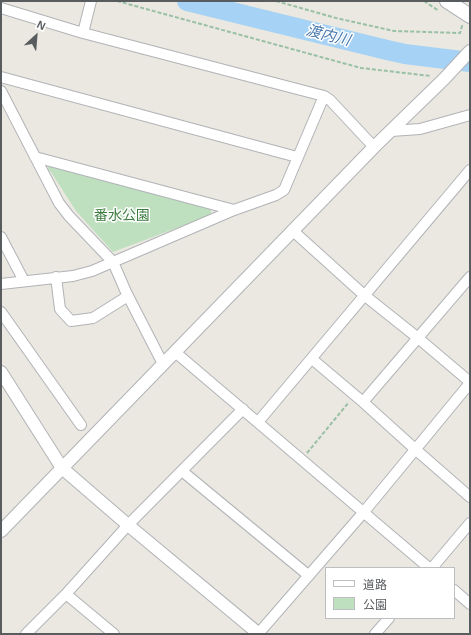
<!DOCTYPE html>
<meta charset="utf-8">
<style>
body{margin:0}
#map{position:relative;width:471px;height:635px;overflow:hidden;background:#eae8e0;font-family:Helvetica,"Noto Sans JP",sans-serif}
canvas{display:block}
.frame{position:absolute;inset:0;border:2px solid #595c5f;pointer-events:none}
.legend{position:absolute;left:325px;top:567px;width:130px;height:52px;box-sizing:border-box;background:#fff;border:1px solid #bdbebf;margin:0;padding:5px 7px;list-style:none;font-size:12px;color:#595c5f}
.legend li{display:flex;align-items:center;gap:8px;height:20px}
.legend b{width:20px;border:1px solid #bdbebf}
.north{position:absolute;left:16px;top:16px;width:40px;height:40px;-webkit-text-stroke:3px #fff;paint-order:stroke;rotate:26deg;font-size:11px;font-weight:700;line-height:16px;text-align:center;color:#595c5f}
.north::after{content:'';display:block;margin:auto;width:14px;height:18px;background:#595c5f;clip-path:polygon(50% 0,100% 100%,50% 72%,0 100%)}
</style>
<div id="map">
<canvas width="471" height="635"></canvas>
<div class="frame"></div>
<ul class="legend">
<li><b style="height:5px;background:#fff"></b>道路</li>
<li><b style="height:11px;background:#bee0bf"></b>公園</li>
</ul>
<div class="north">N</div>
</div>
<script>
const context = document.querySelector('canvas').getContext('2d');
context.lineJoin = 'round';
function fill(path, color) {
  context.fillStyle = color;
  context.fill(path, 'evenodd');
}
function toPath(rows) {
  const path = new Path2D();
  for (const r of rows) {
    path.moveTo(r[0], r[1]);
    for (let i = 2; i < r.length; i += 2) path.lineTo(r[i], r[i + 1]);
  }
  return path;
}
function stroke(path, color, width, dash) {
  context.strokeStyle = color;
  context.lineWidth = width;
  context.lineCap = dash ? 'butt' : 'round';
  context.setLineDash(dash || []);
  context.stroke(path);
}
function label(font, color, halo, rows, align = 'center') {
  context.font = font + ' Helvetica,"Noto Sans JP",sans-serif';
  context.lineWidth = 3;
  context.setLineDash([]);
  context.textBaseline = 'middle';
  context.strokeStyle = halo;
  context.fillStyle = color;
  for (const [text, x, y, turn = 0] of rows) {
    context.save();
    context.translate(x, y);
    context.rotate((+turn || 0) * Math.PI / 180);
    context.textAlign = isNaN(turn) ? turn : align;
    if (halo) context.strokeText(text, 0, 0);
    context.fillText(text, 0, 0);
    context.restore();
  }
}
fill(toPath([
 [50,165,211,209,211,215,113,252,76,211,51,172,47,169]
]), '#bee0bf');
stroke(toPath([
 [187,1,387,50,405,54,470,62]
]), '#a5d2f5', 20);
const minor = toPath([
 [1,8,83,33,324,96,330,100,374,147],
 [83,33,91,1],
 [1,77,297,157],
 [1,91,59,203,69,216,113,262,126,292,163,364],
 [391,131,420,129,470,115],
 [35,157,234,210],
 [292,230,364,295,418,338,470,382],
 [1,237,24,281],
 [56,277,60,309,71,321,93,318,128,296],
 [1,284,73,276,92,271,234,210,276,195,284,190,324,96],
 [1,312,81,425],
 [175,352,429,568],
 [312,359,363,402,415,449,470,497],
 [363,402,470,277],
 [258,422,470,170],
 [182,471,308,575],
 [432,568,470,523],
 [454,590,470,604],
 [66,594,114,634],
 [26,634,66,594,128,525,243,409],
 [258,634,363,513,470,383],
 [375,634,389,618]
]);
const tertiary = toPath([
 [1,372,62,468,128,525,259,634],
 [1,531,374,147,444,79,470,51]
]);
const secondary = toPath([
 [447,1,470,16]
]);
stroke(minor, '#b1b3b7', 12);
stroke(tertiary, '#b1b3b7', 14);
stroke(secondary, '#b2b5b9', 16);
stroke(toPath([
 [117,1,361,68,431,76],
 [276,1,336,18,394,31,460,33,462,26,461,25],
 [424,1,439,11],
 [307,453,349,402]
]), '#99c0a4', 2, [4, 2]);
stroke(minor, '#fff', 10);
stroke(tertiary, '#fff', 12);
stroke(secondary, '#fff', 14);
label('14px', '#3c7c3f', '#fff', [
 ["番水公園",122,216]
]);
label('italic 15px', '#4979ad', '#fff', [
 ["渡内川",328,36,14]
]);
</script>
